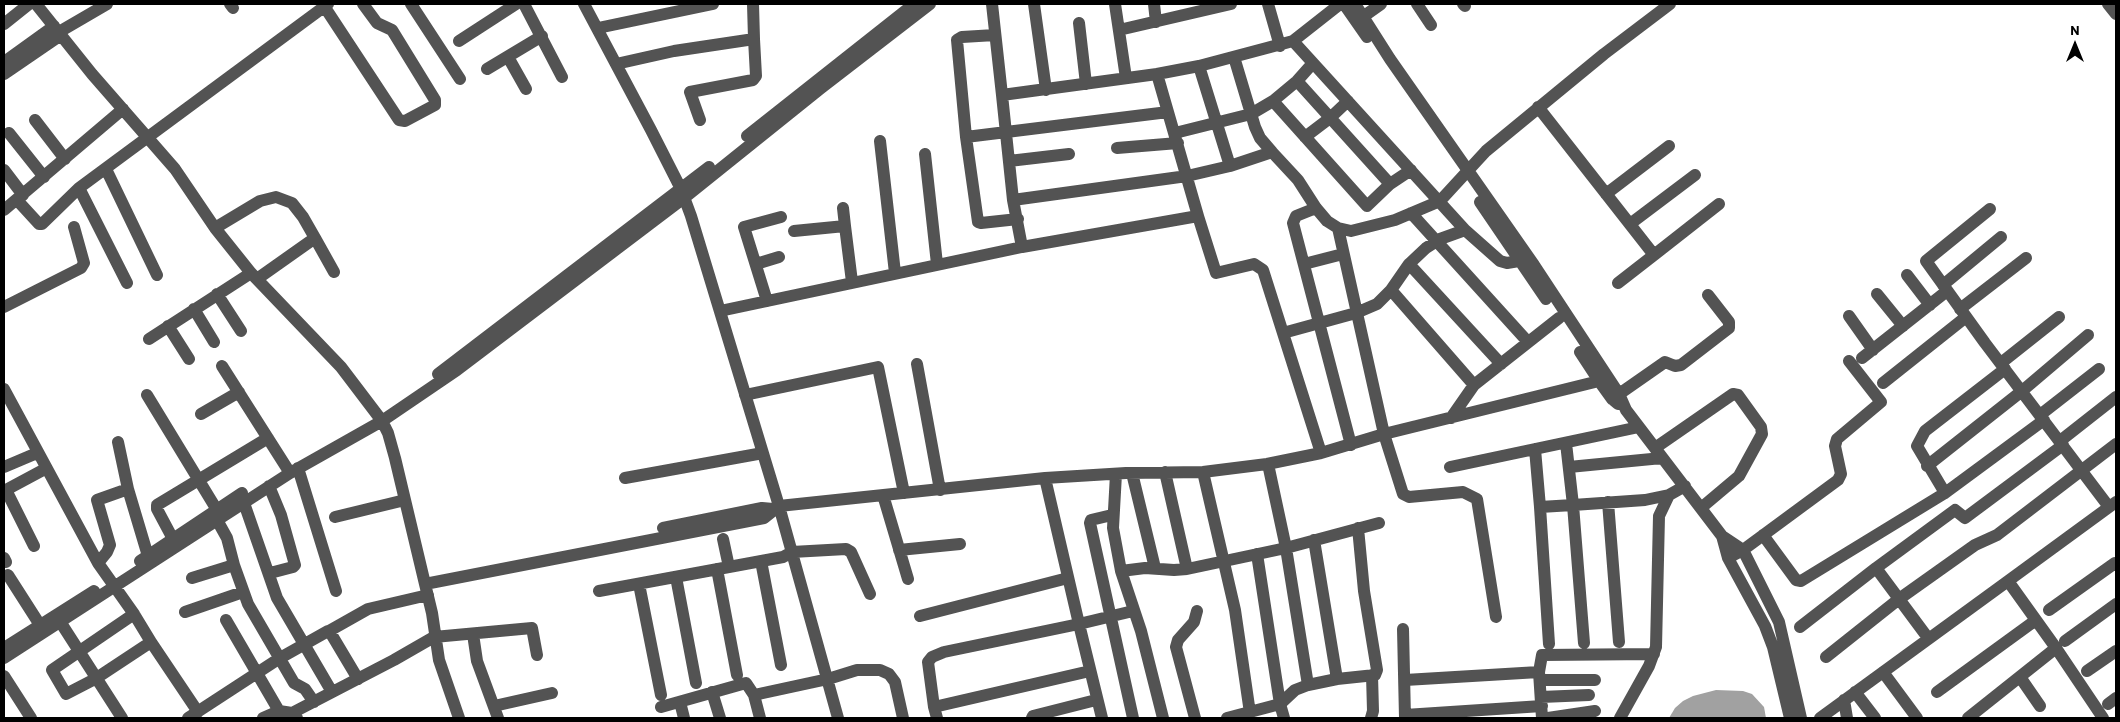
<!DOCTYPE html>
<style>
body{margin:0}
#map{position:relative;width:2120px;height:722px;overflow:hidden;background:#fff;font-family:Barlow,sans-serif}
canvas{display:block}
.frame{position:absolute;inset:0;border:5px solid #000;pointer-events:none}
.north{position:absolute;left:2050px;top:20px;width:50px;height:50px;-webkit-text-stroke:4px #fff;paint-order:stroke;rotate:0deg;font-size:14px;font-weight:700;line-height:20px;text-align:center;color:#000}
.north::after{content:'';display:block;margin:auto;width:18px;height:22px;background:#000;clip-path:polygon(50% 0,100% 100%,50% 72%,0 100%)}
</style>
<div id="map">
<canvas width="2120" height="722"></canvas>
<div class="frame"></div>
<div class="north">N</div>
</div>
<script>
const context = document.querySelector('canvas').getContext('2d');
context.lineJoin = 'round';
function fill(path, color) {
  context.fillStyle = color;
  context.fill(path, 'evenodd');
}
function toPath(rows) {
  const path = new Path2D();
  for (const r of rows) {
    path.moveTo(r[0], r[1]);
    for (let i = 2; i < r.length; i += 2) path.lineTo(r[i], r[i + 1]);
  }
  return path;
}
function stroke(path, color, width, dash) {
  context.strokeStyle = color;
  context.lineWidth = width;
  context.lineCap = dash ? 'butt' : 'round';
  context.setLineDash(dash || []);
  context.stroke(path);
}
fill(toPath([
 [1716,690,1743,691,1752,694,1764,707,1766,718,1669,718,1675,708,1683,701,1693,696]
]), '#a1a1a1');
stroke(toPath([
 [36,4,92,74,175,169,215,228,251,273,341,367,382,421,388,433,395,458,425,584,432,613,439,660,459,718],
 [230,4,233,8],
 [411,4,460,79],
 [524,4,562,77],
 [584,4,651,130,681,189,691,216,779,506,838,718],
 [992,4,1002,95,1157,74],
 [1034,4,1046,90],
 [1115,4,1126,78],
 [1154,4,1156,22],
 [1268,4,1280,46],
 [1344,4,1367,37],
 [1355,4,1390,59,1534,265,1619,394,1626,410,1722,536,1743,550,1779,622,1801,718],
 [1417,4,1431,25],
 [1463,4,1465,6],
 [2108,4,2116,14],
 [324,6,399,120,405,121,435,105,435,100,392,30,377,23,363,4],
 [1357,21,1381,4],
 [1079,23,1086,84],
 [4,24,29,4],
 [598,28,713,4],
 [1119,30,1231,4],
 [59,32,107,4],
 [995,35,962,37,957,40,966,137,978,222,981,223,1018,219],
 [459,41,516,4],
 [1293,41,1465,230,1500,261,1507,263,1519,261],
 [508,57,526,89],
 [4,62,54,26],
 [1313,63,1297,81,1273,101,1367,206,1390,184,1411,170],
 [616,64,674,51,754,39,753,4],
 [1199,66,1230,166],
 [487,69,542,36],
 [4,74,61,35],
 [1297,81,1390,184],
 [1002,95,1013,200,1022,247],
 [1538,107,1654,255,1719,204],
 [35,120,65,159],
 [700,120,690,92,753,80,756,76,754,39],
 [9,133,44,177],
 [1175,133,1251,114,1273,101],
 [747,136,914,4],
 [966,137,1168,112],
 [1305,137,1330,118,1348,101],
 [880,141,895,273],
 [1117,148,1178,143],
 [1272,152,1298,180,1316,208,1327,221,1338,228,1351,231,1395,220,1440,201,1486,151,1604,54,1670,4],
 [925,154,937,264],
 [1009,161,1069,154],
 [106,169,157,275],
 [4,170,23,195],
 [79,188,127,283],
 [1606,194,1669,146],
 [17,200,39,224,42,224,79,188,328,4],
 [1013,200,1187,176,1230,166,1272,152,1260,138,1255,127,1234,57],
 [1480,202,1546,299],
 [843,208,845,226],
 [1316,208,1296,216,1293,223,1351,445],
 [1990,209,1926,261,1985,343,2109,507],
 [4,210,123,109],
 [1411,213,1528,342],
 [1198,216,1216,273,1254,264,1263,270,1321,453],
 [1630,224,1695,175],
 [215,228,260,201,276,197,292,203,303,217,315,238],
 [1338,228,1384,434,1403,494,1409,497,1463,492,1477,499,1496,617],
 [794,231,845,226,852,282],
 [756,264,779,257],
 [1304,264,1343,254],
 [1409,264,1501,364],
 [1907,275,1930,305],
 [257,279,315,238,334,272],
 [1618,283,1654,255],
 [1943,285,2001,237],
 [1391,290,1474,385,1559,318],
 [217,294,241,331],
 [1877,294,1903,326],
 [767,301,744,227,781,217],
 [4,307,81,268,84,263,74,227],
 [194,309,214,342],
 [1960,309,2026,258],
 [720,311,1022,247,1198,216,1157,74,1199,66,1293,41,1340,4],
 [1849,316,1873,350],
 [168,326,189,359],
 [1283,333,1356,313,1377,304,1391,290,1409,264,1426,248,1440,239,1465,230],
 [149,339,251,273],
 [1580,352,1599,381,1612,399,1618,404],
 [1862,358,1947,291],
 [2001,363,2059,317],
 [917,364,940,490],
 [222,366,290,473],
 [2005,369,1925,431,1917,446,1945,493,2044,420],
 [438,374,709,167],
 [1883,383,1966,317],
 [4,389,98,563,134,614,151,642,95,679,66,694,52,670,134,614],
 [147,395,220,515],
 [745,395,878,367,904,493],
 [1612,399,1665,362,1675,366,1681,365,1729,328,1729,322,1708,295],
 [201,414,239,392],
 [2040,415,2099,369],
 [1451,418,1474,385],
 [2060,441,2116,397],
 [118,442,128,489,148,556],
 [1655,448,1733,394,1738,395,1761,427,1762,434,1739,476,1701,508],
 [1535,449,1540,507],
 [1268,464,1286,548,1308,685],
 [1927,466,2022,391,2088,335],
 [4,467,37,453],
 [1450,467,1639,427],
 [1569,467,1662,458],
 [298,468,336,591],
 [1165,472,1187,569],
 [1203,472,1235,610,1250,713],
 [1132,473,1155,568],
 [1116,474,1113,528,1121,571,1141,631,1163,718],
 [625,478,763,453],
 [1045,478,1079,624,1133,611],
 [269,486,281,515,295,565,293,567,270,573],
 [6,490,34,546],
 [4,491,45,469],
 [883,495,908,579],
 [1608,502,1619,642],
 [244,503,277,598,332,692],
 [1112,515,1091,520,1090,523,1133,718],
 [335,517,405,500],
 [217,520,227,538,234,565,248,604,294,683,305,689,314,702],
 [663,528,762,508,773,509],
 [1763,535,1796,580,1801,581,1945,493],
 [1722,536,1728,558,1765,626,1773,647,1790,718],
 [173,539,157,509,157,505,268,438],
 [723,539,729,567],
 [1314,540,1337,679],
 [899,550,960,544],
 [1257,554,1280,704,1284,718],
 [4,558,6,562],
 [1728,558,1743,550,1838,480,1841,474,1835,446,1837,439,1881,402,1849,361],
 [140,561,242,493],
 [761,561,781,665],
 [98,563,107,552,110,545,97,500,128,489],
 [717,569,737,675],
 [1121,571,1145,568,1174,570,1187,569,1286,548,1379,523],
 [8,575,40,625],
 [676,577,696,683],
 [192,578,234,565],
 [425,584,764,518,779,506,1045,478,1126,473,1203,472,1267,464,1321,453,1384,434,1599,381,1607,376],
 [639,584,661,695],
 [599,591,783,557,792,552,846,549,851,552,870,594],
 [2049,610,2115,563,2116,565],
 [185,612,243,592],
 [920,616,1068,578],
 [226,620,279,711,292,713],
 [61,623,122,718],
 [1800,627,1876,568],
 [1403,629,1405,718],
 [329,631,368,609,428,595],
 [473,634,477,661,498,718],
 [1928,638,1876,568,1955,510,1965,518,2063,445],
 [2065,641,2116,604],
 [151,642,198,712],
 [1584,643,1573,505,1645,500,1669,495],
 [1549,644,1540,507,1573,505,1566,443],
 [4,648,94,591],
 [1826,657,1899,599,1975,545,1997,535,2116,444],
 [4,658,290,473,382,421,457,370,684,198,821,88,930,4],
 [2087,671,2116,651],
 [1883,672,1917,718],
 [4,676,31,718],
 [2020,677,2040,706],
 [1405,680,1539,672],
 [1540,680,1595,680],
 [712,692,720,718],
 [1855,692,1875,718],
 [1937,692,2036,620],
 [754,695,828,679,857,670,880,670,889,674,895,682,903,718],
 [1541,697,1589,695],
 [1844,700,1847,718],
 [680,702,684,718],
 [2108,704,2116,698],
 [494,706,552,693],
 [661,707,746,683,754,695,760,718],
 [934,707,928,662,932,657,944,652,1079,624,1102,718],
 [1405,715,1542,706],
 [188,718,280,658,328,631,330,632,358,679],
 [263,718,279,711],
 [297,718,292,713,394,660,434,637,532,628,537,655],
 [937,718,934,707,1090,671],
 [1032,718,1033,716,1096,700],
 [1195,718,1176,647,1178,640,1194,622,1197,611],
 [1227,718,1280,704,1295,690,1308,685,1337,679,1375,675,1377,670,1364,591,1358,528],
 [1371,718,1373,711,1372,675],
 [1542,718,1539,672,1542,655,1654,654],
 [1548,718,1595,711],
 [1620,718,1649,666,1656,647,1659,516,1669,495,1685,486],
 [1820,718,2008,581],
 [1968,718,2056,648],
 [2103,718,2056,648,2008,581,2116,502]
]), '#535353', 12);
</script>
